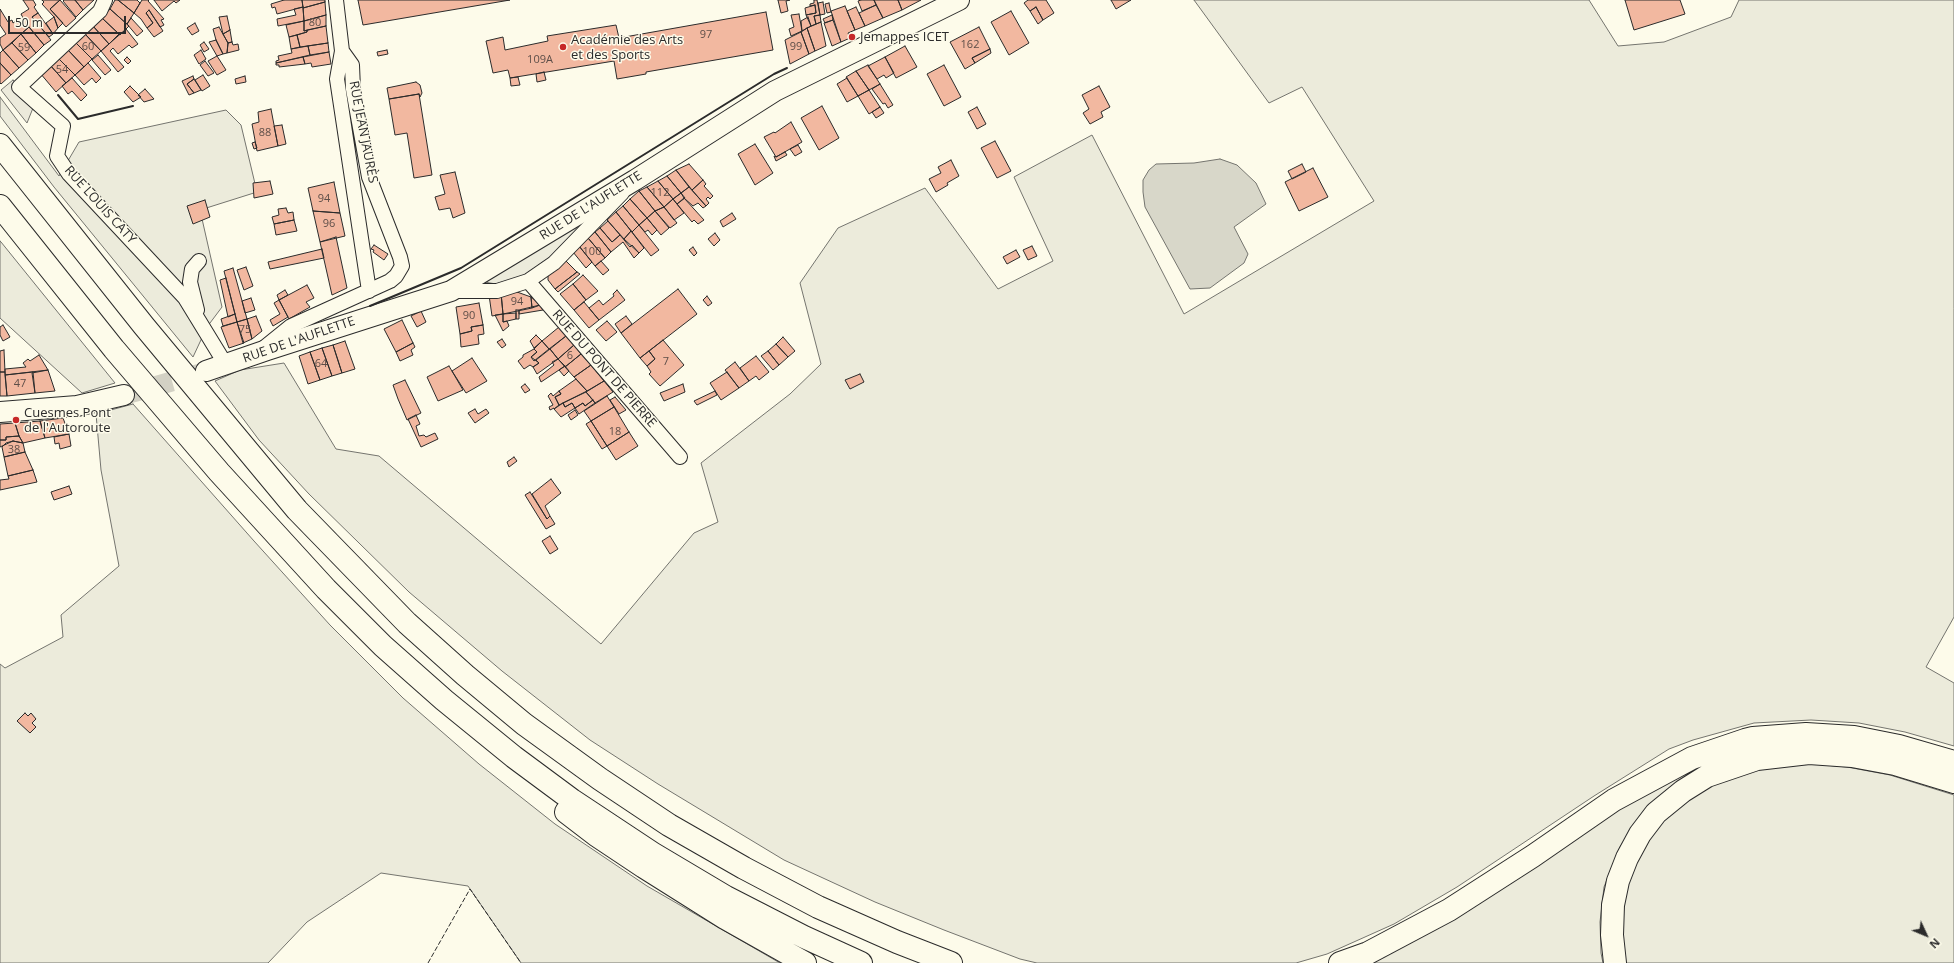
<!DOCTYPE html>
<meta charset="utf-8">
<style>
body{margin:0}
#map{position:relative;width:1954px;height:963px;overflow:hidden;background:#fdfbea;font-family:"Open Sans",sans-serif}
canvas{display:block}
.north{position:absolute;left:1906px;top:915px;width:40px;height:40px;-webkit-text-stroke:3px #fdfbea;paint-order:stroke;rotate:134deg;font-size:11px;font-weight:700;line-height:16px;text-align:center;color:#2b2b2b}
.north::after{content:'';display:block;margin:auto;width:14px;height:18px;background:#2b2b2b;clip-path:polygon(50% 0,100% 100%,50% 72%,0 100%)}
.scale{position:absolute;left:8px;top:16px;width:118px;height:18px;box-sizing:border-box;border:2px solid #2b2b2b;border-top:0;padding-left:5px;font-size:12px;line-height:14px;white-space:nowrap;color:#2b2b2b;-webkit-text-stroke:3px #fdfbea;paint-order:stroke}
</style>
<div id="map">
<canvas width="1954" height="963"></canvas>
<div class="north">N</div>
<div class="scale">50 m</div>
</div>
<script>
const context = document.querySelector('canvas').getContext('2d');
context.lineJoin = 'round';
function fill(path, color) {
  context.fillStyle = color;
  context.fill(path, 'evenodd');
}
function toPath(rows) {
  const path = new Path2D();
  for (const r of rows) {
    path.moveTo(r[0], r[1]);
    for (let i = 2; i < r.length; i += 2) path.lineTo(r[i], r[i + 1]);
  }
  return path;
}
function stroke(path, color, width, dash) {
  context.strokeStyle = color;
  context.lineWidth = width;
  context.lineCap = dash ? 'butt' : 'round';
  context.setLineDash(dash || []);
  context.stroke(path);
}
function label(font, color, halo, rows, align = 'center') {
  context.font = font + ' "Open Sans",sans-serif';
  context.lineWidth = 3;
  context.setLineDash([]);
  context.textBaseline = 'middle';
  context.strokeStyle = halo;
  context.fillStyle = color;
  for (const [text, x, y, turn = 0] of rows) {
    context.save();
    context.translate(x, y);
    context.rotate((+turn || 0) * Math.PI / 180);
    context.textAlign = isNaN(turn) ? turn : align;
    if (halo) context.strokeText(text, 0, 0);
    context.fillText(text, 0, 0);
    context.restore();
  }
}
const green = toPath([
 [1194,0,1589,0,1618,46,1664,42,1731,17,1739,0,1954,0,1954,617,1926,667,1954,683,1954,746,1905,732,1859,723,1811,720,1754,723,1693,740,1669,749,1594,796,1457,887,1394,924,1327,954,1296,963,1037,963,1020,959,944,930,875,902,784,860,658,784,590,740,502,671,409,592,309,494,259,440,215,381,240,370,284,363,336,449,379,456,601,644,694,533,718,522,701,463,790,394,821,364,800,283,838,228,925,188,998,289,1053,261,1014,177,1092,135,1184,314,1374,201,1302,87,1269,103,1194,0],
 [0,97,59,176,79,142,226,110,241,125,257,192,200,210,222,307,207,327,193,357,54,187,0,116,0,97],
 [594,215,550,257,523,276,496,284,479,281,594,215],
 [0,241,1,242,115,383,82,393,0,318,0,241],
 [133,404,254,541,330,625,403,698,479,764,555,824,647,886,780,963,521,963,468,886,381,873,307,922,268,963,0,963,0,664,5,668,63,637,61,615,119,566,101,470,96,414,133,404],
 [1732,750,1642,813,1620,847,1604,887,1600,922,1601,953,1603,963,1359,963,1621,802,1732,750],
 [1803,763,1847,767,1890,775,1954,795,1954,963,1622,963,1618,933,1627,880,1649,835,1671,810,1718,780,1757,769,1803,763]
]);
fill(green, '#ecebdb');
stroke(green, '#74746e', 1);
const parking = toPath([
 [13,80,35,103,27,123,1,90,13,80]
]);
fill(parking, '#eceadb');
stroke(parking, '#74746e', 1);
const water = toPath([
 [1220,159,1237,165,1256,183,1266,204,1234,227,1248,254,1244,263,1210,288,1190,289,1145,207,1143,192,1143,180,1149,170,1156,164,1194,163,1220,159]
]);
fill(water, '#d8d7c9');
stroke(water, '#74746e', 1);
const building = toPath([
 [23,0,33,0,36,5,34,7,38,13,32,17,51,40,44,45,29,27,3,50,0,44,0,38,6,34,0,25,0,9,8,22,12,20,13,23,19,19,21,22,24,20,21,14,29,9,23,0],
 [42,0,60,0,50,9,63,23,58,28,54,17,42,4,44,2,42,0],
 [60,0,76,18,66,27,50,9,60,0],
 [64,0,75,0,83,10,76,17,63,1,64,0],
 [75,0,94,0,83,10,75,0],
 [115,0,118,0,134,13,127,24,110,9,115,0],
 [118,0,137,0,140,3,134,13,118,0],
 [142,0,149,0,148,1,164,19,161,20,164,25,160,27,149,10,146,13,153,23,147,28,141,19,134,13,142,0],
 [154,0,180,0,176,3,174,1,162,11,154,0],
 [284,0,302,0,303,7,277,14,275,7,272,8,271,4,284,0],
 [302,0,325,0,325,2,303,8,302,0],
 [358,0,510,0,363,25,358,0],
 [778,0,790,0,786,1,788,11,781,13,778,0],
 [814,0,817,0,820,15,814,16,816,24,811,26,806,15,816,13,815,5,810,6,810,4,814,3,814,0],
 [861,0,874,0,876,5,862,11,858,1,861,0],
 [874,0,898,0,902,10,883,18,874,0],
 [898,0,921,0,902,10,898,0],
 [1028,0,1046,0,1054,13,1043,20,1036,7,1030,11,1024,3,1028,0],
 [1111,0,1131,0,1116,9,1111,0],
 [1625,0,1680,0,1685,14,1634,30,1625,0],
 [325,2,326,15,304,21,303,8,325,2],
 [823,2,825,14,820,15,818,3,823,2],
 [829,3,831,12,827,13,825,4,829,3],
 [815,5,816,13,806,15,805,8,815,5],
 [876,5,883,18,865,26,859,13,876,5],
 [845,6,855,30,848,33,850,38,841,42,831,11,845,6],
 [303,7,304,21,278,26,277,19,296,15,294,9,303,7],
 [856,7,865,26,855,30,847,11,856,7],
 [1036,7,1043,20,1038,24,1030,11,1036,7],
 [110,9,129,26,120,35,102,18,110,9],
 [149,10,163,31,154,37,147,28,153,23,146,13,149,10],
 [1011,11,1029,43,1009,55,991,22,1011,11],
 [766,12,773,50,646,72,646,74,617,79,614,61,510,78,508,70,493,73,486,41,503,37,505,50,548,41,547,36,616,25,619,38,766,12],
 [38,13,53,34,49,37,32,17,38,13],
 [799,14,802,31,791,36,789,29,794,27,791,15,799,14],
 [326,15,326,26,304,31,304,21,326,15],
 [820,15,821,22,816,24,814,16,820,15],
 [832,15,833,20,825,23,823,19,832,15],
 [227,16,230,30,223,34,219,17,227,16],
 [54,17,58,28,53,34,46,23,54,17],
 [808,17,811,26,802,31,801,21,808,17],
 [102,18,119,34,109,44,93,26,102,18],
 [131,18,143,31,137,36,127,24,131,18],
 [833,20,841,42,832,46,824,23,833,20],
 [304,21,304,31,307,30,307,32,289,37,286,25,304,21],
 [821,22,826,46,815,51,807,28,821,22],
 [195,23,199,31,192,35,187,28,195,23],
 [93,26,109,44,101,51,85,34,93,26],
 [326,26,328,43,300,47,297,35,307,32,307,30,326,26],
 [29,27,44,45,36,53,21,34,29,27],
 [219,27,228,43,227,53,223,54,216,40,213,29,219,27],
 [979,27,990,49,972,58,975,63,965,69,950,42,979,27],
 [807,28,815,51,809,54,801,32,807,28],
 [126,29,138,44,132,48,129,45,118,54,113,48,110,51,124,67,118,72,101,51,126,29],
 [230,30,232,42,228,43,223,34,230,30],
 [801,32,809,54,790,64,785,40,801,32],
 [21,34,36,53,28,60,12,43,21,34],
 [85,34,101,51,92,59,75,42,85,34],
 [297,35,300,47,291,49,289,37,297,35],
 [216,40,223,54,217,56,209,42,216,40],
 [75,42,92,59,84,67,68,50,75,42],
 [204,42,209,49,204,52,200,45,204,42],
 [232,42,233,45,238,44,239,50,227,53,228,43,232,42],
 [12,43,28,60,19,68,3,50,12,43],
 [328,43,329,52,310,55,308,46,328,43],
 [308,46,310,55,276,63,276,61,279,60,278,56,292,53,291,49,308,46],
 [905,46,917,67,896,78,885,57,905,46],
 [990,49,991,53,975,63,972,58,990,49],
 [3,50,19,68,11,75,0,63,0,53,3,50],
 [68,50,84,67,75,75,58,58,68,50],
 [201,50,206,59,199,64,194,55,201,50],
 [387,50,388,54,378,56,377,52,387,50],
 [329,52,331,64,312,67,311,63,305,64,303,57,329,52],
 [98,55,111,70,105,75,92,60,98,55],
 [217,56,226,70,217,75,208,61,217,56],
 [127,57,131,61,128,64,124,60,127,57],
 [303,57,305,64,279,67,279,65,276,65,276,63,303,57],
 [885,57,894,73,886,78,884,75,877,79,868,66,885,57],
 [58,58,75,75,66,83,50,65,58,58],
 [205,61,214,73,208,76,200,65,205,61],
 [0,63,11,75,1,84,0,83,0,63],
 [88,63,101,78,96,83,92,78,84,85,75,75,88,63],
 [50,65,66,83,56,92,40,73,50,65],
 [868,65,880,84,869,90,856,71,868,65],
 [944,65,961,97,944,106,927,74,944,65],
 [856,71,869,90,858,96,846,77,856,71],
 [544,72,546,80,537,82,536,74,544,72],
 [203,75,210,86,202,91,195,80,203,75],
 [193,76,194,79,187,84,194,93,189,95,182,81,193,76],
 [245,76,246,82,236,84,235,79,245,76],
 [518,77,520,85,511,86,510,78,518,77],
 [72,78,87,95,81,101,72,91,68,94,62,86,72,78],
 [847,78,858,96,847,102,837,84,847,78],
 [194,79,201,90,194,93,187,84,194,79],
 [416,82,420,85,422,93,420,97,419,94,389,99,387,88,416,82],
 [880,84,893,105,888,108,885,103,883,104,872,89,880,84],
 [130,86,141,97,133,102,124,92,130,86],
 [1099,86,1110,107,1101,112,1103,117,1090,124,1083,113,1089,109,1082,95,1099,86],
 [145,89,154,99,144,102,138,95,145,89],
 [869,90,880,107,869,114,858,96,869,90],
 [419,94,432,175,414,178,407,133,395,135,389,99,419,94],
 [822,106,839,138,819,150,801,118,822,106],
 [880,107,884,113,876,118,872,112,880,107],
 [977,107,986,124,977,129,968,112,977,107],
 [271,109,278,146,257,151,252,124,259,122,258,112,271,109],
 [791,122,802,142,776,157,764,137,774,132,775,133,791,122],
 [282,125,286,144,278,146,274,126,282,125],
 [995,141,1011,171,997,178,981,148,995,141],
 [255,142,257,148,254,149,252,143,255,142],
 [755,144,773,173,755,185,738,154,755,144],
 [798,145,802,152,795,156,790,149,798,145],
 [785,152,787,155,776,161,774,156,776,157,785,152],
 [951,160,959,176,947,183,948,185,936,192,929,179,941,173,938,167,951,160],
 [689,164,703,180,692,190,676,170,689,164],
 [1302,164,1306,172,1292,179,1288,171,1302,164],
 [1313,168,1328,197,1299,211,1285,182,1313,168],
 [676,170,689,187,681,193,667,176,676,170],
 [455,172,465,213,453,218,450,208,439,210,435,197,445,194,440,175,455,172],
 [667,176,681,193,673,199,658,181,667,176],
 [703,180,706,184,704,186,713,196,710,199,708,197,706,199,709,203,706,206,692,190,703,180],
 [270,181,273,194,254,198,253,183,270,181],
 [658,181,673,199,664,207,647,187,658,181],
 [334,182,340,213,313,211,308,188,334,182],
 [647,187,664,207,655,211,639,191,647,187],
 [689,187,706,206,703,208,698,203,693,206,684,198,681,193,689,187],
 [639,191,655,211,647,218,630,199,639,191],
 [681,193,685,198,677,204,673,199,681,193],
 [684,198,704,220,698,224,694,220,692,222,677,204,684,198],
 [630,199,647,218,639,225,623,206,630,199],
 [673,199,684,213,674,220,664,207,673,199],
 [205,200,210,217,193,224,187,206,205,200],
 [623,206,639,225,632,232,616,212,623,206],
 [664,207,677,223,670,228,655,211,664,207],
 [286,208,288,213,293,212,294,220,274,224,272,217,279,215,278,209,286,208],
 [313,211,340,213,345,236,320,242,313,211],
 [655,211,669,228,661,235,647,218,655,211],
 [616,212,631,231,624,239,607,220,616,212],
 [732,213,736,219,723,227,720,221,732,213],
 [647,218,657,230,652,235,648,230,645,232,639,225,647,218],
 [294,220,297,231,276,235,274,224,294,220],
 [608,221,620,235,612,242,600,228,608,221],
 [639,225,659,250,651,256,632,232,639,225],
 [600,228,612,242,620,235,630,247,632,245,639,253,634,258,623,242,611,252,595,232,600,228],
 [631,231,644,248,639,253,624,239,631,231],
 [595,232,611,252,605,258,588,238,595,232],
 [715,233,720,240,714,246,708,239,715,233],
 [336,237,347,288,332,295,320,242,336,237],
 [588,238,605,258,595,266,579,246,588,238],
 [374,245,388,254,384,260,373,252,374,250,371,249,374,245],
 [579,246,592,262,586,268,573,252,579,246],
 [1032,246,1037,256,1028,260,1023,250,1032,246],
 [693,247,697,253,694,256,689,250,693,247],
 [322,249,324,258,270,269,268,262,322,249],
 [1016,250,1020,257,1007,264,1003,257,1016,250],
 [565,260,577,272,555,289,548,280,548,275,565,260],
 [601,261,609,270,603,275,595,266,601,261],
 [246,267,253,286,244,290,237,270,246,267],
 [233,268,247,319,237,322,224,271,233,268],
 [577,272,580,274,558,292,555,289,577,272],
 [583,275,598,291,586,300,573,284,583,275],
 [226,278,235,314,228,317,220,280,226,278],
 [573,284,586,300,574,310,560,294,573,284],
 [307,285,314,298,306,302,310,307,289,319,279,300,307,285],
 [678,289,697,314,640,358,621,333,678,289],
 [285,290,288,295,279,300,277,295,285,290],
 [617,290,625,300,599,320,589,308,599,300,603,305,614,296,613,294,617,290],
 [517,292,531,297,532,308,503,314,501,293,517,292],
 [501,293,503,314,492,316,489,295,501,293],
 [707,296,712,303,708,306,703,300,707,296],
 [531,297,539,303,540,305,532,308,531,297],
 [251,298,255,310,245,313,242,301,251,298],
 [279,300,288,317,273,326,270,320,280,314,274,303,279,300],
 [584,302,599,320,589,328,574,310,584,302],
 [479,303,483,325,471,327,472,331,460,334,456,307,479,303],
 [540,305,543,310,519,314,519,310,540,305],
 [516,310,519,310,519,319,516,319,516,310],
 [421,311,426,322,417,327,411,316,421,311],
 [516,313,516,319,503,322,503,314,516,313],
 [235,314,237,322,223,326,221,319,235,314],
 [503,314,503,322,507,321,509,326,503,331,495,315,503,314],
 [256,316,262,331,252,339,247,319,256,316],
 [626,316,632,324,621,333,615,324,626,316],
 [247,319,252,339,243,343,237,322,247,319],
 [402,320,413,343,396,352,384,329,402,320],
 [607,321,617,332,606,341,596,330,607,321],
 [237,322,244,343,229,348,221,327,237,322],
 [3,325,10,337,3,341,0,335,0,327,3,325],
 [483,325,484,334,478,335,479,344,461,347,460,334,472,331,471,327,483,325],
 [559,327,566,336,549,349,542,341,559,327],
 [536,335,542,341,534,348,530,341,536,335],
 [566,336,574,345,558,359,550,349,566,336],
 [783,337,795,351,788,357,776,344,783,337],
 [502,339,506,345,502,348,497,342,502,339],
 [663,340,684,365,660,386,649,374,651,372,647,366,655,359,649,351,663,340],
 [345,341,355,369,342,373,333,345,345,341],
 [542,341,549,349,534,361,531,357,537,352,534,349,542,341],
 [413,343,415,347,411,350,413,355,400,361,396,352,413,343],
 [776,344,788,357,779,365,768,351,776,344],
 [333,345,342,373,332,376,322,348,333,345],
 [574,345,581,354,565,367,558,359,574,345],
 [322,348,332,376,320,380,310,352,322,348],
 [534,349,537,352,531,357,539,363,533,367,530,365,524,369,518,361,523,357,523,355,534,349],
 [550,349,558,359,537,374,533,367,539,363,536,360,550,349],
 [4,350,5,372,0,372,0,351,4,350],
 [649,351,655,359,647,366,640,358,649,351],
 [768,351,779,365,773,370,761,356,768,351],
 [310,352,320,380,308,384,299,356,310,352],
 [581,354,591,365,574,377,565,367,581,354],
 [39,355,48,370,5,375,5,369,26,367,23,363,28,359,30,361,39,355],
 [756,356,769,372,759,380,756,376,749,381,740,368,756,356],
 [472,358,487,381,466,393,452,371,472,358],
 [558,359,565,366,541,382,539,377,554,365,552,362,558,359],
 [735,362,749,381,739,388,725,370,735,362],
 [591,365,604,381,587,391,574,377,591,365],
 [449,366,463,390,438,401,427,377,449,366],
 [565,366,569,371,564,376,559,370,565,366],
 [48,370,55,391,35,393,32,373,48,370],
 [0,372,5,372,7,396,0,396,0,372],
 [33,372,35,393,7,396,5,375,33,372],
 [727,372,739,388,721,400,710,383,727,372],
 [860,374,864,382,850,389,845,380,860,374],
 [576,379,587,391,559,405,555,397,561,394,559,391,576,379],
 [405,380,421,413,407,420,398,399,393,385,405,380],
 [604,381,613,392,595,403,586,392,604,381],
 [525,384,530,390,525,393,521,387,525,384],
 [683,384,685,392,664,401,660,393,683,384],
 [559,391,561,394,555,397,559,405,554,409,554,408,550,410,549,407,553,405,548,396,551,393,553,396,559,391],
 [715,391,717,395,697,405,694,401,715,391],
 [586,392,593,400,585,406,583,403,575,408,572,403,565,407,563,403,586,392],
 [607,396,614,407,591,421,584,411,607,396],
 [615,397,626,410,619,414,610,400,615,397],
 [593,400,595,403,579,414,575,408,583,403,585,406,593,400],
 [563,403,565,407,572,403,575,408,561,417,554,409,563,403],
 [614,407,629,432,607,446,591,421,614,407],
 [475,409,478,414,486,409,489,413,475,423,468,413,475,409],
 [575,410,578,415,571,420,568,415,575,410],
 [416,415,420,424,416,426,419,436,424,435,426,437,435,433,438,439,421,447,408,419,416,415],
 [63,418,69,434,45,438,40,421,63,418],
 [40,421,45,438,23,443,19,436,15,423,40,421],
 [591,421,607,446,602,449,586,424,591,421],
 [15,423,19,436,6,437,6,440,0,440,0,424,15,423],
 [629,432,638,446,616,460,607,446,629,432],
 [69,434,71,446,60,449,59,443,55,444,54,437,69,434],
 [19,436,23,443,13,441,0,447,0,440,6,440,6,437,19,436],
 [13,441,23,443,25,452,4,457,2,447,6,443,13,441],
 [25,452,33,470,8,476,4,457,25,452],
 [514,457,517,461,509,467,507,462,514,457],
 [33,470,37,482,0,490,0,480,9,479,8,476,33,470],
 [551,479,561,493,545,506,550,516,547,519,532,494,551,479],
 [69,486,72,494,54,500,51,492,69,486],
 [530,492,547,519,550,516,555,524,546,529,525,495,530,492],
 [550,536,558,549,550,554,542,541,550,536],
 [25,713,28,716,31,713,36,719,32,723,36,727,30,733,17,721,25,713]
]);
fill(building, '#f2b8a0');
stroke(building, '#2b2b2b', 1);
stroke(toPath([
 [124,395,202,373]
]), '#d3d1c4', 20, [20, 10]);
const street = toPath([
 [105,0,100,11,19,87,63,126,57,156,69,174,185,298,226,365],
 [336,0,342,51,337,79,369,291],
 [528,281,680,457],
 [451,291,497,291,528,281,554,263,622,193],
 [197,310,190,282,192,269,199,261],
 [265,347,291,326,390,281,396,276,402,266,400,257,369,177,353,89,352,65,342,51]
]);
const secondary = toPath([
 [206,371,267,350,451,291,635,180,775,91,959,0],
 [0,412,77,406,124,395]
]);
const highway = toPath([
 [0,145,144,326,297,510,407,623,465,675,524,724,600,779,669,825,744,868,818,907,897,942,951,963],
 [0,206,114,349,219,472,326,589,383,646,444,700,514,757,572,800,652,853,726,897,804,937,861,963],
 [566,812,596,835,644,867,725,918,805,963],
 [1340,963,1368,953,1449,910,1533,856,1614,800,1692,758,1745,740,1753,738,1806,734,1854,737,1899,746,1954,762],
 [1615,963,1612,935,1613,905,1618,881,1627,858,1640,834,1656,813,1683,791,1707,776,1757,759,1809,753,1852,756,1895,764,1954,782]
]);
stroke(street, '#2b2b2b', 16);
stroke(secondary, '#2b2b2b', 22);
stroke(highway, '#2b2b2b', 24);
stroke(street, '#fdfbea', 14);
stroke(secondary, '#fdfbea', 20);
stroke(highway, '#fdfbea', 22);
stroke(toPath([
 [428,963,470,889,521,963]
]), '#2b2b2b', 1, [5, 2]);
stroke(toPath([
 [58,95,78,119,133,106],
 [370,306,461,268,774,74,787,68]
]), '#2b2b2b', 2);
for (const [x, y, r, color] of [
 [852,37,4,"#c62828"],
 [563,47,4,"#c62828"],
 [16,420,4,"#c62828"]
]) {
  const dot = new Path2D();
  dot.arc(x, y, r, 0, 2 * Math.PI);
  context.fillStyle = color;
  context.fill(dot);
  stroke(dot, '#fdfbea', 1.5);
}
label('11px', '#5d4e48', null, [
 ["80",315,23],
 ["97",706,35],
 ["162",970,45],
 ["60",88,47],
 ["99",796,47],
 ["59",24,48],
 ["109A",540,60],
 ["54",62,70],
 ["88",265,133],
 ["112",660,193],
 ["94",324,199],
 ["96",329,224],
 ["100",592,252],
 ["94",517,302],
 ["90",469,316],
 ["75",245,330],
 ["6",570,356],
 ["7",666,362],
 ["64",321,364],
 ["47",20,384],
 ["18",615,432],
 ["38",14,450]
]);
label('13px', '#2b2b2b', '#fdfbea', [
 ["Jemappes ICET",860,37],
 ["Académie des Arts",571,40],
 ["et des Sports",571,55],
 ["Cuesmes Pont",24,413],
 ["de l'Autoroute",24,428]
], 'left');
label('13px', '#2b2b2b', '#fdfbea', [
 ["RUE JEAN JAURÈS",363,132,79],
 ["RUE LOUIS CATY",100,205,48],
 ["RUE DE L'AUFLETTE",591,206,-32],
 ["RUE DE L'AUFLETTE",299,340,-19],
 ["RUE DU PONT DE PIERRE",604,369,49]
]);
</script>
